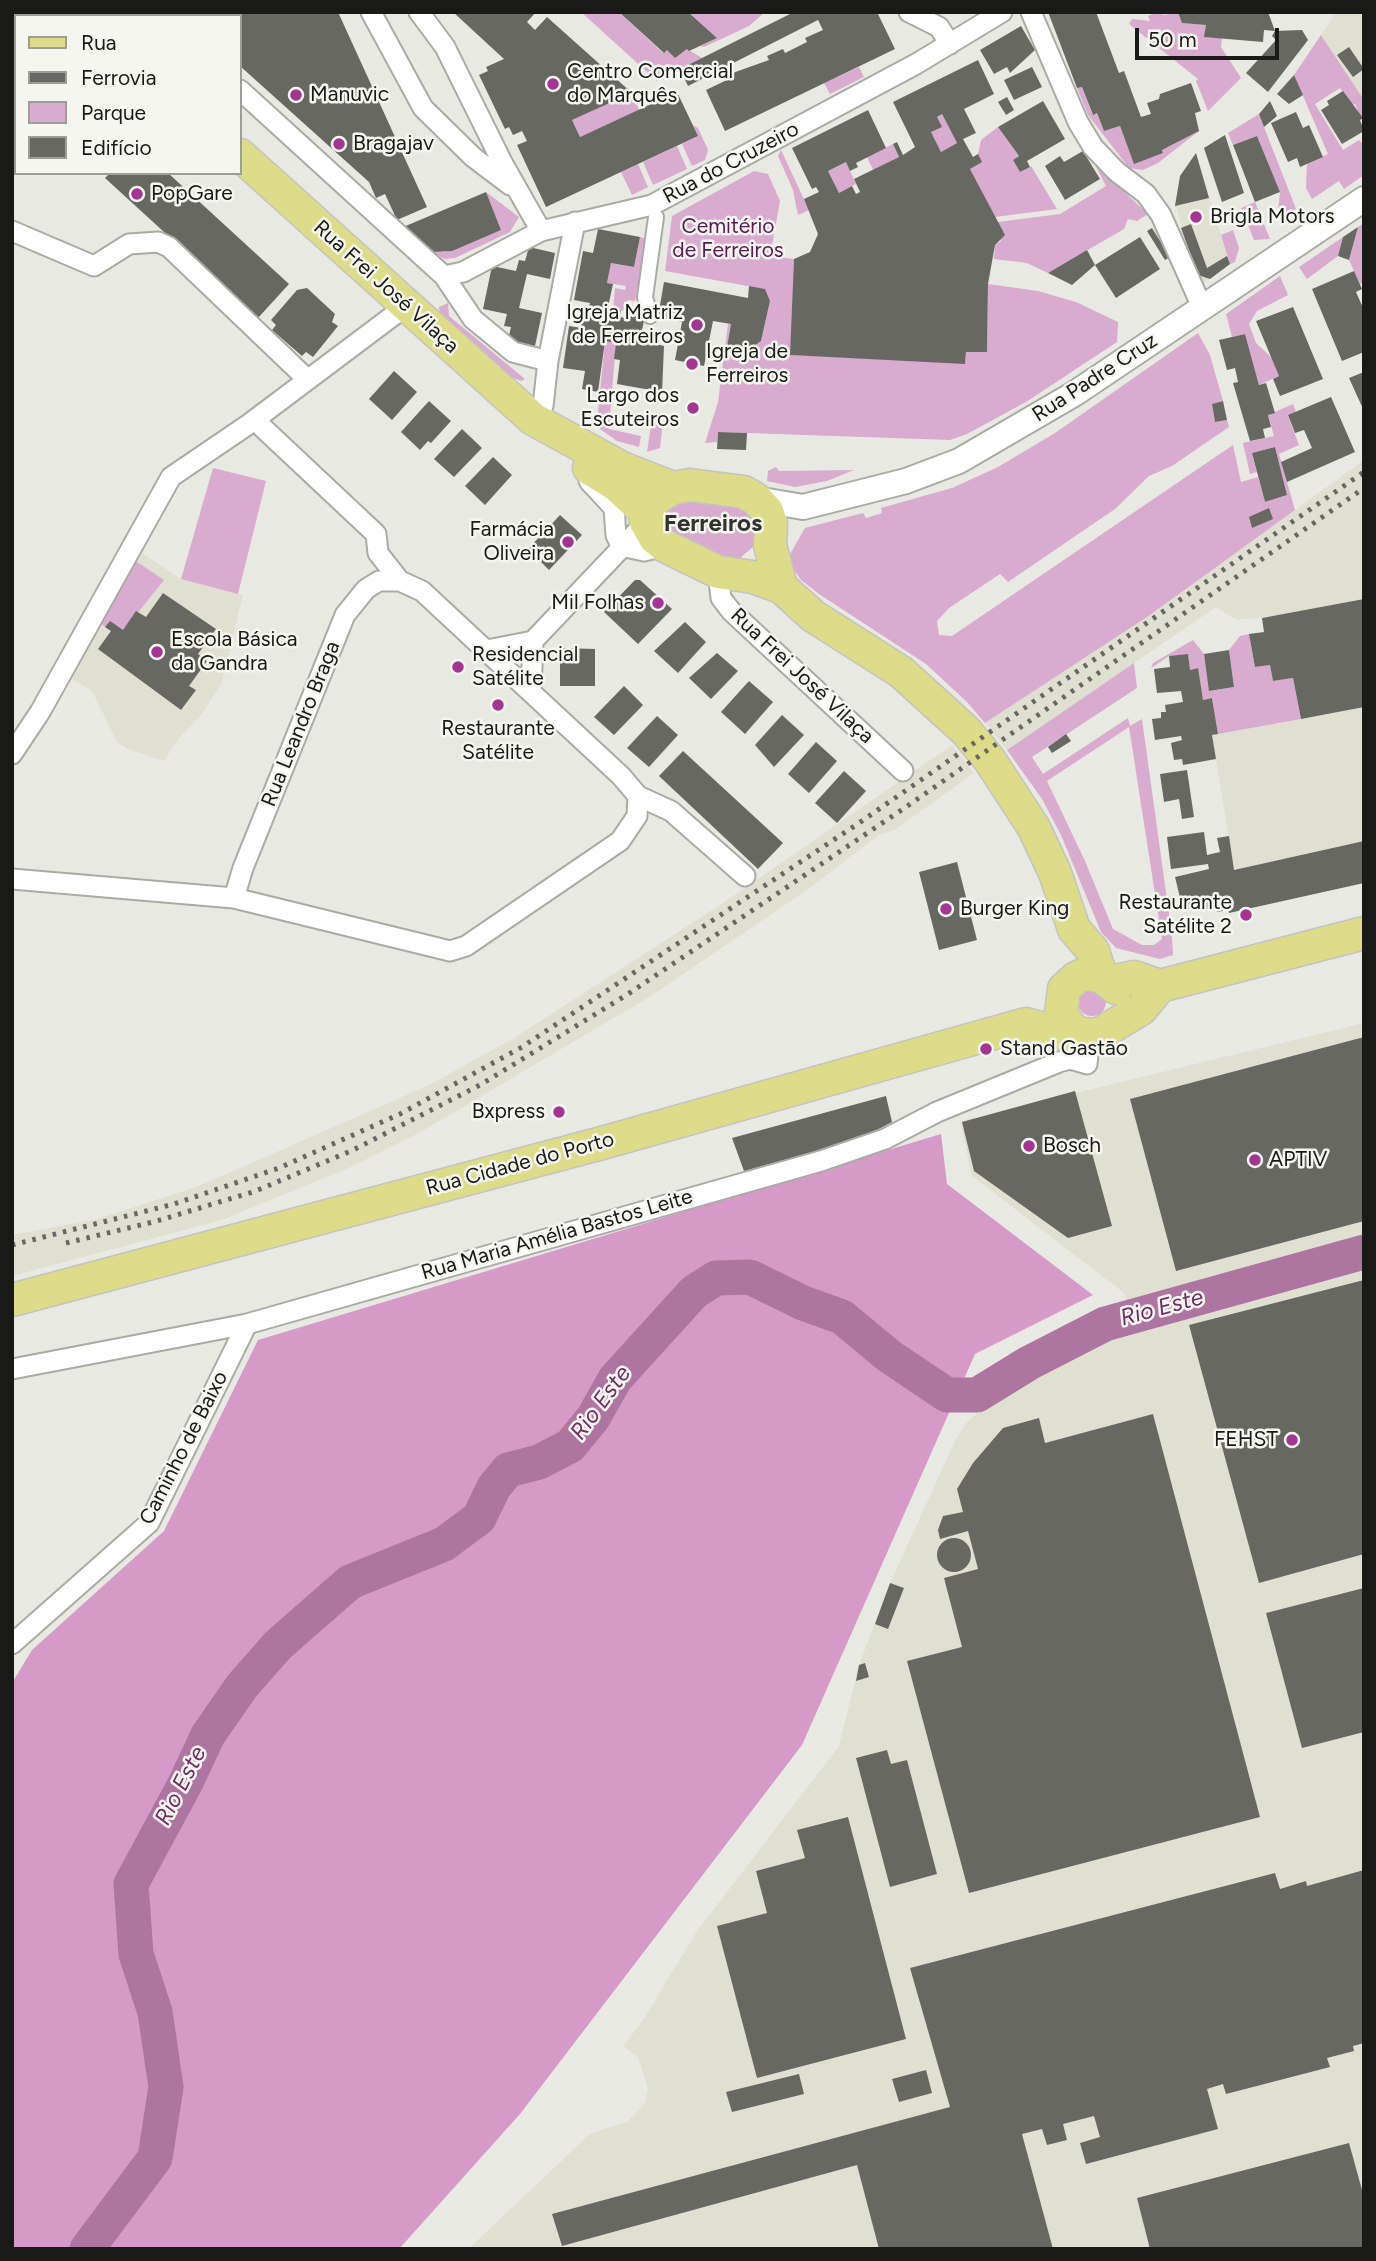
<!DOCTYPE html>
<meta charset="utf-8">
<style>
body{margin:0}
#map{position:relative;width:1376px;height:2261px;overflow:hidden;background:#e9e9e3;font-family:Figtree,sans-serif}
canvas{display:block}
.frame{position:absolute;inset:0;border:14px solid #191917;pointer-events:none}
.legend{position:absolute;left:14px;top:14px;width:228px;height:161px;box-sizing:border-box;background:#f6f6f0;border:2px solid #9e9e99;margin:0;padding:9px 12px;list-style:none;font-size:21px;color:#191917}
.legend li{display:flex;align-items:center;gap:14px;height:35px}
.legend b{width:35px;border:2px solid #9e9e99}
.scale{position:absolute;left:1135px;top:28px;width:144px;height:32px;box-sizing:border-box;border:4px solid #191917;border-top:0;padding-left:9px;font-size:21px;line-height:24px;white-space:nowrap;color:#191917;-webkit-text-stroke:5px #f6f6f0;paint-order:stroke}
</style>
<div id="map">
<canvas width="1376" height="2261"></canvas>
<div class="frame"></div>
<ul class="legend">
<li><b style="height:9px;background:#dddc88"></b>Rua</li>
<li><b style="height:9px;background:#676764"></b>Ferrovia</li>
<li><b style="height:19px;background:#d9abce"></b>Parque</li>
<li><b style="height:19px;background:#686862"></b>Edifício</li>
</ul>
<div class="scale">50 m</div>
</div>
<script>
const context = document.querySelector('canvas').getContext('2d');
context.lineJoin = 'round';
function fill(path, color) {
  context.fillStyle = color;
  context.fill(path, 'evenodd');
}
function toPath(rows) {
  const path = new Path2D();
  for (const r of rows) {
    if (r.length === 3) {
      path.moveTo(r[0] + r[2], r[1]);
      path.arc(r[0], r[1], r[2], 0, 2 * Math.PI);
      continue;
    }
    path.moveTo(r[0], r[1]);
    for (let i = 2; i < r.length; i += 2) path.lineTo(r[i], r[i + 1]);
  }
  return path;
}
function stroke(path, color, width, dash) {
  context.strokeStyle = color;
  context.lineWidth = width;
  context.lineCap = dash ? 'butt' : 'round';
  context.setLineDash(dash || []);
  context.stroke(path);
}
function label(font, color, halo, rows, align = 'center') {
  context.font = font + ' Figtree,sans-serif';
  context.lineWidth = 5;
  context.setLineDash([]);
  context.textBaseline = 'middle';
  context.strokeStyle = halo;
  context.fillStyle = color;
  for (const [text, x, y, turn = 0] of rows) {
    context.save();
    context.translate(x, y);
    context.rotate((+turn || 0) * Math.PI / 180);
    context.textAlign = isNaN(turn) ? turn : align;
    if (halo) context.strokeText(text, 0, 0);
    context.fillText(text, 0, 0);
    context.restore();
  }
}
fill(toPath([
 [1336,12,1364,14,1364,100,1321,35],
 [1196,153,1230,264,1202,284,1175,206,1180,176],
 [1364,460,1364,841,1234,870,1212,735,1301,719,1282,615,1236,620,1216,607,1007,750,985,723,1150,615],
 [139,551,181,579,243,595,222,682,202,714,179,738,164,761,126,748,117,742,92,691,72,679],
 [952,745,974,773,895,830,879,835,807,890,651,996,419,1133,351,1167,222,1220,12,1276,12,1235,97,1219,199,1186,429,1085,514,1038,723,903],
 [1364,1023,1364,2249,468,2249,591,2133,627,2122,645,2103,648,2088,638,2057,623,2046,643,2020,697,1931,839,1746,859,1665,890,1583,956,1439,967,1422,996,1398,1135,1326,1124,1293,972,1176,960,1121]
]), '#e0e0d2');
fill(toPath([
 [581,12,619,12,663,53,667,50,675,57,687,49,702,58,657,81],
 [688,12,765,12,749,26,704,47,700,46,717,38],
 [1046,12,1077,88,1082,87,1092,114,1097,113,1104,131,1120,126,1134,163,1163,153,1162,150,1199,131,1158,163,1143,170,1129,168,1088,115],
 [1157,12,1164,15,1178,12,1183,23,1206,25,1205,37,1222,38,1221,47,1241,78,1208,111,1196,81,1198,79,1129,24,1132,19,1150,21,1148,16],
 [1321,35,1364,100,1364,125,1355,104,1352,105,1340,88,1315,104,1343,150,1359,140,1364,146,1364,175,1344,189,1339,181,1312,199,1306,188,1307,164,1328,154,1294,75],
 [859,67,864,77,830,94,824,83],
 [632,93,639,110,580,137,572,120],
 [942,114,957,143,941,152,931,132,937,117],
 [1259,114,1296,209,1281,218,1278,210,1280,192,1257,136,1233,145,1228,133],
 [693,125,698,128,708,150,705,160,692,166,682,144,698,136],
 [998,127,1019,156,1013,160,1020,172,1031,166,1057,209,995,217,970,169,978,154,981,140],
 [893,144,899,157,873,170,867,157],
 [677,146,687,169,653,185,643,162],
 [781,150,809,210,798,215,793,190,778,156],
 [846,162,856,184,839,193,828,171],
 [638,164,648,187,632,195,621,172],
 [1095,165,1148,214,1137,221,1128,219,1124,229,1048,273,1027,263,994,259,995,245,1001,241,998,222,1060,214,1106,186],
 [754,171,768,174,780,201,770,256,794,259,791,355,965,363,966,352,987,352,988,284,1038,291,1076,302,1118,322,1117,342,1026,402,967,434,950,440,718,432,717,442,705,443,718,402,728,324,731,324,727,347,750,350,761,341,770,301,764,289,665,271,672,216],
 [486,192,519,217,510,232,455,258,445,259,423,248,445,252,501,230],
 [1255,202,1270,239,1254,240,1241,208],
 [1364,223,1364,282,1360,284,1349,260,1358,227],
 [1233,230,1239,248,1235,262,1230,264,1221,235],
 [640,237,647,239,635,301,628,300,626,311,613,309,615,288,625,290,626,286,607,283,611,263,634,267],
 [1343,237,1338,256,1307,279,1299,267],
 [1280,276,1288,295,1257,311,1249,324,1256,343,1272,358,1279,376,1259,385,1245,334,1232,337,1226,314],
 [448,303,449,316,525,379,521,381,508,376,440,315,439,307],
 [1198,333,1210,355,1223,401,1212,404,1215,422,1227,420,1229,427,1172,466,1149,476,1115,509,1008,582,1000,574,949,608,937,621,939,635,952,636,1233,445,1241,482,1258,477,1265,502,1287,495,1275,447,1252,453,1257,472,1250,474,1243,443,1274,436,1268,415,1293,404,1296,412,1288,416,1299,445,1279,454,1295,510,1150,615,985,723,967,702,926,664,819,594,801,580,792,567,790,554,805,528,863,513,866,518,882,513,881,508,952,488,998,467,1055,433],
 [605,341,616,343,609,429,641,436,639,447,617,441,600,429,597,422],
 [652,419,663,422,660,448,647,452],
 [776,467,779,471,854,470,827,481,795,487,767,481,768,471],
 [213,468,266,481,238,594,181,579],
 [679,497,737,502,754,514,758,535,754,546,740,558,729,559,717,556,662,527,665,507],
 [134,560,164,580,119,636,101,624],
 [1249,634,1255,667,1270,665,1273,681,1293,678,1301,719,1218,734,1212,698,1203,700,1197,668,1190,670,1188,655,1169,656,1151,668,1153,663,1193,640,1204,654,1210,691,1234,687,1229,650,1240,636],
 [1134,663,1137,688,1032,757,1043,774,1128,718,1130,726,1142,719,1172,936,1173,955,1160,959,1116,948,1101,932,1061,835,1042,799,1007,750],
 [1129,727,1162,939,1154,945,1142,945,1113,929,1085,861,1047,781],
 [1092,1002,14]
]), '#d9abce');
fill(toPath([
 [941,1134,947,1184,1093,1295,975,1354,802,1745,520,2114,399,2249,12,2249,12,1683,32,1650,164,1531,258,1340]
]), '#d59ac7');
stroke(toPath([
 [87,2249,155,2158,166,2087,155,2012,136,1954,131,1884,185,1784,208,1735,242,1686,278,1645,350,1582,444,1544,479,1518,494,1487,508,1470,539,1462,570,1446,593,1418,615,1379,694,1292,716,1278,750,1277,803,1303,842,1317,889,1356,947,1395,977,1395,1029,1363,1105,1324,1364,1252]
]), '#ad75a0', 35);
fill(toPath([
 [193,12,338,12,427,207,397,220,385,194,376,198,369,182,240,66,240,16,194,16],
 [453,12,536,12,527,22,535,30,547,17,632,93,572,120,580,137,677,92,698,136,546,207,517,145,527,141,522,131,513,135,509,127,505,129,479,75,488,71,486,67,504,59],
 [619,12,688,12,717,38,689,51,687,49,675,58,667,50,664,53],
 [794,12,877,12,895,49,725,131,706,90,729,79,727,75,769,60,767,56,783,49,785,53,807,42,805,38,823,30,818,20,688,86,680,69],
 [1048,12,1096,12,1119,73,1124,71,1141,117,1151,114,1147,103,1159,99,1160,94,1191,83,1201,111,1195,113,1199,131,1162,150,1163,153,1134,164,1120,126,1104,131,1097,113,1093,115,1082,87,1077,88],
 [1178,12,1268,12,1275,31,1264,30,1263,42,1204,37,1206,25,1182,23],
 [1021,26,1035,50,1010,73,1007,67,994,74,980,50],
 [1302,30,1308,40,1268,92,1246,73,1276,40,1272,36,1275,31],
 [1349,47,1364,69,1353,77,1337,55],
 [978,60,994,94,964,109,976,133,963,139,973,157,978,154,982,162,970,169,1005,235,995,245,988,284,987,352,966,352,965,364,790,355,794,259,810,252,818,234,804,199,819,192,816,187,812,189,792,148,868,110,886,148,856,163,858,167,850,171,846,162,828,171,839,193,852,186,856,194,860,192,854,179,899,157,893,144,897,142,903,155,915,147,893,102],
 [942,114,957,143,941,152,931,132,942,127,937,117],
 [1032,67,1042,87,1014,100,1004,80],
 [1294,75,1303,95,1289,104,1277,94],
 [1343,91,1363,118,1360,120,1364,131,1342,144,1321,110,1329,105,1327,101],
 [1007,97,1014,110,1006,115,998,102],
 [1043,101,1065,139,1027,161,1030,167,1020,172,1013,160,1019,156,998,127],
 [1270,101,1277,116,1264,127,1259,114],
 [1296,112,1303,128,1309,125,1323,157,1300,167,1297,158,1288,162,1271,123],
 [1225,135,1244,193,1222,202,1204,148],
 [1257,136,1280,192,1255,202,1233,145],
 [1083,151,1100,179,1065,200,1045,166,1060,156,1064,162],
 [1196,153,1209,198,1175,206,1180,176],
 [110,173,168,173,289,284,258,318,105,178],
 [486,192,501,230,452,251,432,252,423,248,401,228],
 [1191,224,1207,268,1227,256,1230,264,1210,279,1198,275,1181,228],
 [1358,227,1349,260,1338,256,1343,237],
 [1152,228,1170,257,1165,260,1147,231],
 [598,229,640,237,634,267,611,263,607,283,613,284,608,307,603,306,601,314,612,316,613,309,621,310,620,317,630,319,631,312,645,316,640,340,664,346,662,392,617,384,620,360,614,359,616,343,605,341,598,392,582,389,585,371,563,368,569,326,581,328,583,311,588,312,590,303,574,300,583,251,593,253],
 [1140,237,1160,269,1116,298,1095,265],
 [529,247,555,253,550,279,527,274,519,308,542,313,535,346,508,340,511,327,504,326,507,314,483,309,492,266,516,271,519,260,525,261],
 [1087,250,1095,265,1072,285,1048,273],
 [1354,271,1362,289,1356,292,1364,310,1364,352,1342,361,1312,289],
 [664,282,748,298,749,286,765,289,770,301,761,341,749,350,727,347,731,324,713,321,704,366,675,360,682,322,658,317],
 [307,288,335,314,332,322,338,326,313,357,306,352,302,356,272,330,276,325,271,320,297,290],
 [1293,307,1323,379,1280,396,1273,379,1279,376,1256,321],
 [1245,334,1259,385,1266,383,1275,413,1268,415,1271,427,1263,429,1265,438,1250,441,1233,383,1238,382,1235,368,1227,370,1219,340],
 [394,371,417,392,392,420,369,399],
 [1364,372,1364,411,1349,378],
 [1331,397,1355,452,1287,482,1281,462,1312,448,1304,430,1295,433,1288,415],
 [429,401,451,421,431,443,428,441,420,450,401,432],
 [1223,401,1227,420,1215,422,1212,404],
 [462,429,482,448,454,477,434,459],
 [718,432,747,433,746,450,717,449],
 [1275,447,1287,495,1265,502,1252,453],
 [493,457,512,475,485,505,465,486],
 [1269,508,1273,519,1252,528,1249,517],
 [560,515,582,535,549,570,528,549],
 [635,580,640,580,672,609,638,644,604,612],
 [163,593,216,629,198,654,207,661,189,686,196,690,181,710,98,649,111,631,105,627,110,621,123,630,136,611,146,617],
 [1364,599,1364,707,1301,719,1293,678,1273,681,1270,665,1255,667,1249,634,1264,632,1262,618],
 [685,622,706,642,678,673,654,651],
 [560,648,595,649,595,686,560,686],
 [1229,650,1234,687,1209,691,1204,654],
 [717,653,738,671,711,699,689,678],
 [1188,654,1190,670,1198,668,1203,700,1212,698,1218,734,1212,735,1216,759,1183,765,1182,759,1174,760,1171,743,1182,740,1181,736,1155,740,1152,719,1161,718,1161,712,1166,712,1165,705,1183,702,1181,691,1157,693,1154,669,1170,667,1169,656],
 [749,681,773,702,745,734,721,712],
 [624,686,643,705,614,735,594,717],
 [782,715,804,735,774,767,755,745],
 [657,716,678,735,649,767,627,748],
 [1066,734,1071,741,1052,753,1048,747],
 [816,742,837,761,809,793,788,774],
 [683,751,783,843,758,869,659,776],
 [1187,770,1194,817,1182,819,1179,799,1164,802,1160,774],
 [844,771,866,791,837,823,815,803],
 [1204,832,1207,855,1220,852,1217,838,1229,836,1234,870,1364,841,1364,883,1229,913,1228,910,1217,912,1216,907,1205,909,1204,905,1183,910,1175,877,1209,869,1208,864,1171,869,1167,837],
 [957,862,977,940,939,950,919,872],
 [1364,1037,1364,1221,1176,1271,1130,1099],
 [1075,1091,1112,1226,1068,1238,974,1171,962,1122],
 [886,1096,892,1122,860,1139,744,1171,732,1138],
 [1364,1280,1364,1554,1259,1583,1189,1325],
 [1153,1414,1260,1817,969,1893,907,1661,962,1647,944,1578,978,1569,968,1531,940,1539,938,1530,943,1516,963,1512,957,1489,973,1463,1003,1428,1039,1418,1045,1443],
 [954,1555,17],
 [890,1583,904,1588,888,1629,875,1624],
 [1364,1588,1364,1732,1302,1748,1266,1613],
 [865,1663,869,1677,856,1681,859,1665],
 [887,1750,891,1764,907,1760,937,1874,890,1887,856,1758],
 [848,1817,906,2039,757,2078,717,1926,767,1913,756,1871,805,1858,797,1830],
 [1364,1870,1364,2043,1353,2046,1354,2051,1327,2058,1330,2067,1226,2094,1223,2084,1207,2089,1218,2129,1086,2164,1080,2143,1100,2137,1094,2116,1063,2124,1067,2140,1047,2145,1042,2129,1022,2134,1053,2249,879,2249,857,2165,562,2246,552,2214,950,2107,910,1968,1275,1873,1280,1889,1306,1881,1307,1886],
 [926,2070,932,2093,899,2102,892,2079],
 [799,2074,804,2094,732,2112,726,2092],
 [1349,2143,1364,2197,1364,2249,1150,2249,1137,2198]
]), '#686862');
const pedestrian = toPath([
 [650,316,645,297,656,217]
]);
const minor = toPath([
 [175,12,176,16],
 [371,12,423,108,473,157,510,185],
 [419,12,445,47,503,164,541,231],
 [909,12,939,27,950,44],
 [1031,12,1078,122,1093,147,1117,172,1146,194,1161,215,1202,307],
 [12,82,16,78],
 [240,90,444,276,473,319,513,352,548,361],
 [12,231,94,266,129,244,158,242,169,247,307,379],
 [444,276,463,272,541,231,652,205,916,64,1002,12],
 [533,419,543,406,548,361,575,222],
 [262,427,376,534,378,553,400,581,422,591,621,776,638,796,671,811,745,876],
 [589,481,614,508,616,535,621,546,644,551,665,546],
 [718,572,721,598,731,611,903,771],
 [533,641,646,522],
 [487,650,533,641],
 [531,691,533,641],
 [12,754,40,712,171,477,249,424,406,306],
 [12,879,234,898,450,951,466,946,620,841,637,816,638,796],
 [234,898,243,868,345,615,366,589,379,581,400,581],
 [12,1369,247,1324,821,1161,885,1139,937,1112,1059,1062,1070,1059,1087,1064,1090,1036],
 [12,1644,149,1523,247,1324]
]);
const tertiary = toPath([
 [756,499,803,507,906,481,959,461,1074,394,1364,199]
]);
const primary = toPath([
 [82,12,86,16],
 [240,155,533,419,622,468,673,488],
 [589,468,615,484,648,514],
 [781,587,753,577,718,572,665,546,655,538,646,522,653,500,673,488,690,485,744,492,756,499,767,511,771,524,770,545,781,587,813,616,901,672,966,731,989,759,1034,828,1055,873,1074,929,1093,951,1101,976],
 [1111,982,1134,977,1160,986,1364,933],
 [1081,1034,1073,1030,1061,1014,1064,989,1076,978,1085,974,1101,976,1116,988],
 [12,1300,602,1143,1026,1024,1055,1032,1098,1035,1141,1009,1160,986]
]);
stroke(pedestrian, '#ababa5', 18);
stroke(minor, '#ababa5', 23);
stroke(tertiary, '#ababa5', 28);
stroke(primary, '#c3c3c3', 35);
stroke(pedestrian, '#fff', 14);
stroke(minor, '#fff', 19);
stroke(tertiary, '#fff', 24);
stroke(primary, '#dddc88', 32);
stroke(toPath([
 [66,1243,153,1222,253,1192,351,1151,480,1085,628,994,906,807,1364,488],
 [12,1245,174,1204,279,1168,400,1114,522,1047,859,823,1364,472]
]), '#676764', 5, [3.5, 7]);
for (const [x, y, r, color] of [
 [553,84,7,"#a53592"],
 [296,95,7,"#a53592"],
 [339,144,7,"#a53592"],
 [137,194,7,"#a53592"],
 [1196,217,7,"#a53592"],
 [697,325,7,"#a53592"],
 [692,364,7,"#a53592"],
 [693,408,7,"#a53592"],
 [568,542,7,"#a53592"],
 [658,603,7,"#a53592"],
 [157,652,7,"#a53592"],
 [458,667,7,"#a53592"],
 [498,705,7,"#a53592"],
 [946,909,7,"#a53592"],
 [1246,915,7,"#a53592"],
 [986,1049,7,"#a53592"],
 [559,1112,7,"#a53592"],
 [1029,1146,7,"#a53592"],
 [1255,1160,7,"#a53592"],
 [1292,1440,7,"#a53592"]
]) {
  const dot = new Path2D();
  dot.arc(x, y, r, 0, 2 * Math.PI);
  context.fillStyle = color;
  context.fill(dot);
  stroke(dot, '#f6f6f0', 2.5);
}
label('21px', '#191917', '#f6f6f0', [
 ["Centro Comercial",567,72],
 ["do Marquês",567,96],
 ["Manuvic",310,95],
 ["Bragajav",353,144],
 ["PopGare",151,194],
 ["Brigla Motors",1210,217],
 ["Igreja Matriz",683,313,"right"],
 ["de Ferreiros",683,337,"right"],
 ["Igreja de",706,352],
 ["Ferreiros",706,376],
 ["Largo dos",679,396,"right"],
 ["Escuteiros",679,420,"right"],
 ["Farmácia",554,530,"right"],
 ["Oliveira",554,554,"right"],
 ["Mil Folhas",644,603,"right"],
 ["Escola Básica",171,640],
 ["da Gandra",171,664],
 ["Residencial",472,655],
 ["Satélite",472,679],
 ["Restaurante",498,729,"center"],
 ["Satélite",498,753,"center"],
 ["Restaurante",1232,903,"right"],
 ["Satélite 2",1232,927,"right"],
 ["Burger King",960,909],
 ["Stand Gastāo",1000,1049],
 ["Bxpress",545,1112,"right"],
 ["Bosch",1043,1146],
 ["APTIV",1269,1160],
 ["FEHST",1278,1440,"right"]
], 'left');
label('21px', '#191917', '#f6f6f0', [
 ["Rua do Cruzeiro",731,163,-28],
 ["Rua Frei José Vilaça",386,287,42],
 ["Rua Padre Cruz",1095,378,-33],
 ["Rua Frei José Vilaça",802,676,43],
 ["Rua Leandro Braga",301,724,-68],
 ["Rua Cidade do Porto",520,1164,-15],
 ["Rua Maria Amélia Bastos Leite",557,1235,-16],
 ["Caminho de Baixo",184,1448,-63]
]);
label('21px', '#5b1751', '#f6f6f0', [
 ["Cemitério",728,227],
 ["de Ferreiros",728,251]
]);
label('italic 23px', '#712c65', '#f6f6f0', [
 ["Rio Este",1162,1308,-15],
 ["Rio Este",601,1403,-54],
 ["Rio Este",181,1786,-63]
]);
label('bold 24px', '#33332e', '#f6f6f0', [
 ["Ferreiros",713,524]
]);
</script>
